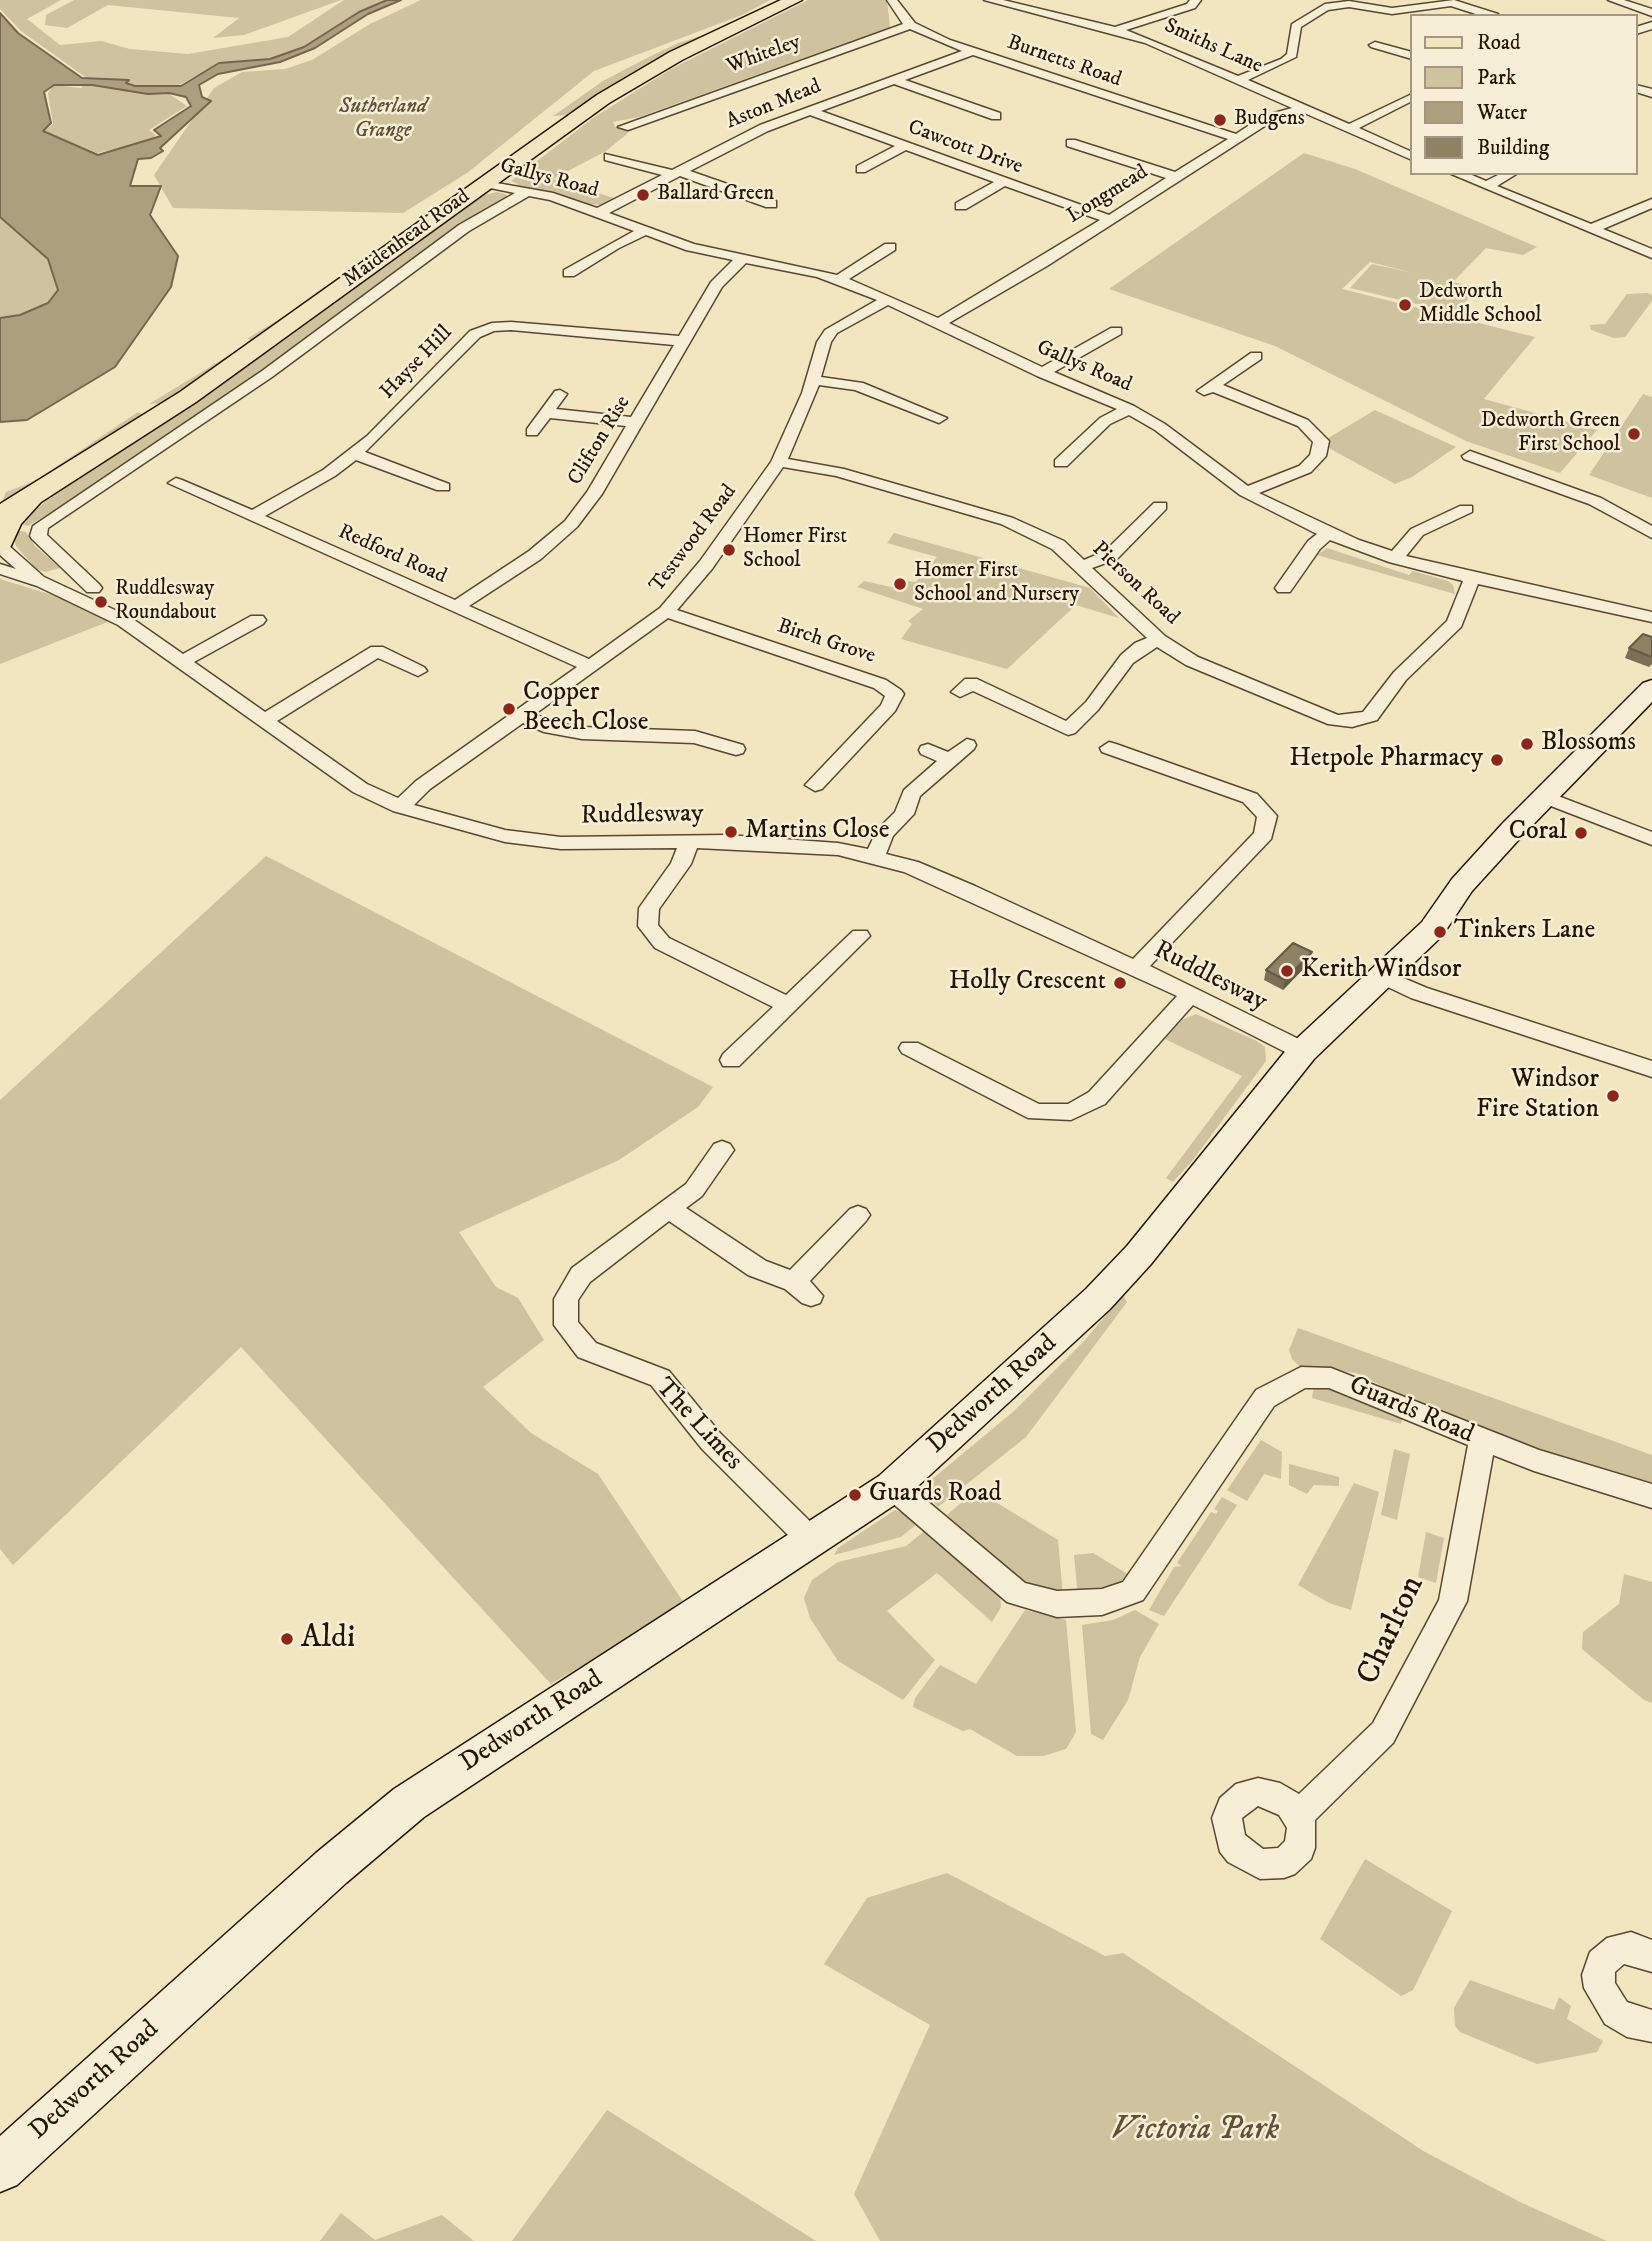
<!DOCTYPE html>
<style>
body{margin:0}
#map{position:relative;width:1652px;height:2241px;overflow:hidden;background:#f1e6bf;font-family:"IM FELL DW Pica",serif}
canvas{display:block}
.legend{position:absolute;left:1410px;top:14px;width:228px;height:161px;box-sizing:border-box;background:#f6efd5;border:2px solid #a29780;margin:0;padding:9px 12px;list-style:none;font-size:21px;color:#251400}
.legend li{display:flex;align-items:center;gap:14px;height:35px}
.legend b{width:35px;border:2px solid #a29780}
</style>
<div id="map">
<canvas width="1652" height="2241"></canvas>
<ul class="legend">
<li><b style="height:9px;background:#f1e6bf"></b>Road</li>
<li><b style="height:19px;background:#cec29f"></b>Park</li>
<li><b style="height:19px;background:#ac9f7e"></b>Water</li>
<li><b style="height:19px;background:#8f8163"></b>Building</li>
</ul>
</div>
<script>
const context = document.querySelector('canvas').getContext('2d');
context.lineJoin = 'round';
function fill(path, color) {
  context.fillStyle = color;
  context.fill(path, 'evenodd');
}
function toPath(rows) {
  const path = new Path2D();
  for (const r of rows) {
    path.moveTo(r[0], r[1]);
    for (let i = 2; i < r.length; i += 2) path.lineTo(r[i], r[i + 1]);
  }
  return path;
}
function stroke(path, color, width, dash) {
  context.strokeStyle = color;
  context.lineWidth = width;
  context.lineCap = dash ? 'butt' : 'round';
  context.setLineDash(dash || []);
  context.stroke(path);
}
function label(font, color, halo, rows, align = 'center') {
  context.font = font + ' "IM FELL DW Pica",serif';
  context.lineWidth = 5;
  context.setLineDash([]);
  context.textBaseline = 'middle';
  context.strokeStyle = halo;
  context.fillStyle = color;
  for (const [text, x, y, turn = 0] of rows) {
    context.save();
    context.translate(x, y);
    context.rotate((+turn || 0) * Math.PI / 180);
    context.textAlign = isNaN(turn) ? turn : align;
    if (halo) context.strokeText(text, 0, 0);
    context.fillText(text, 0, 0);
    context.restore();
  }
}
fill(toPath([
 [0,0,61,0,27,19,60,45,101,41,130,49,188,54,288,37,344,0,387,0,359,12,304,47,270,59,219,63,166,92,187,106,149,130,156,135,148,142,97,153,44,131,53,124,48,93,54,85,81,88,88,79,21,31,0,9],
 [74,0,341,0,244,35,213,38,239,18,108,5,67,28,45,25,46,15],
 [421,0,770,0,742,15,594,71,467,173,403,213,173,208,154,175,214,88,242,72,285,69,312,60,370,24],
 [808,0,887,0,890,27,639,117,613,122,615,127,629,130,627,134,606,151,553,179,614,198,603,205,587,204,516,186,518,184,511,181,593,118,671,69],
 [727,28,658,58,568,115,553,116,603,81,645,59,678,43],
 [1304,153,1355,169,1537,247,1523,255,1486,248,1453,282,1478,288,1455,313,1350,288,1372,264,1413,273,1370,262,1342,289,1535,337,1484,399,1597,430,1560,473,1466,441,1275,346,1109,289],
 [497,192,505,194,510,199,466,221,254,378,50,513,28,526,19,524,46,501,279,344,484,195],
 [0,217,48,259,58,290,49,303,20,315,0,318],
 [1648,293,1652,295,1652,301,1625,337,1614,338,1591,330,1590,325,1605,324,1627,294],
 [313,299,166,403,149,404,251,342,248,338],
 [1643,394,1652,397,1652,498,1589,475],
 [1375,410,1456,447,1412,477,1395,484,1325,446,1325,440],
 [138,412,146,416,0,508,6,492,35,481],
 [12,530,26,532,35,546,60,568,45,572,36,569,16,546],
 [894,533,1090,588,1119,618,1076,605,1007,669,901,639,912,624,908,621,923,609,857,587,864,581,900,589,908,581,916,582,937,557,887,543],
 [1327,548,1409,575,1413,571,1448,581,1453,585,1455,594,1317,555],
 [0,579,82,604,110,621,0,664],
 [266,856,713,1087,698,1107,619,1160,459,1232,496,1287,518,1298,544,1340,483,1387,531,1433,598,1474,686,1606,551,1684,241,1347,13,1565,0,1549,0,1100],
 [1196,1014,1257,1041,1265,1047,1266,1061,1193,1160,1173,1182,1166,1178,1242,1076,1165,1039,1182,1020],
 [1123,1295,1127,1302,1026,1437,938,1507,928,1495,931,1480,1014,1411,1085,1340],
 [1298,1328,1652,1455,1652,1489,1473,1431,1356,1373,1299,1366,1292,1359,1289,1350],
 [1314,1386,1344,1387,1403,1416,1401,1424,1312,1398],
 [1261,1440,1282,1452,1281,1479,1264,1474,1247,1501,1227,1490],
 [1394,1449,1410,1454,1397,1520,1381,1515],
 [1289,1464,1339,1477,1339,1486,1314,1485,1307,1494,1289,1485],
 [1354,1483,1379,1492,1351,1610,1329,1603,1298,1585],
 [976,1490,1058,1540,1063,1596,1014,1579,947,1515],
 [1222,1497,1237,1505,1164,1616,1149,1610,1174,1567,1182,1566,1177,1563,1211,1512,1216,1514,1218,1511,1214,1509],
 [895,1510,921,1521,901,1537,834,1555,838,1548],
 [928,1528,1000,1595,1001,1607,992,1622,937,1573,887,1611,935,1660,903,1700,838,1661,810,1618,804,1598,812,1580,838,1562,906,1546],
 [1426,1532,1444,1538,1436,1583,1418,1577],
 [1093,1553,1131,1576,1103,1592,1078,1597,1074,1555],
 [1624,1574,1652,1582,1652,1703,1644,1700,1582,1649,1583,1632,1619,1604],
 [1025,1610,1066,1620,1076,1732,1066,1749,1043,1756,1017,1756,970,1729,963,1731,913,1707,915,1698,940,1665,976,1684],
 [1135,1610,1159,1624,1140,1657,1128,1700,1103,1740,1091,1734,1082,1625,1113,1620],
 [1365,1859,1452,1911,1413,1990,1401,1996,1320,1939],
 [947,1873,1105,1956,1123,1953,1425,2152,1522,2203,1607,2241,880,2241,854,2194,930,2025,824,1964,867,1898],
 [1470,1980,1554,2010,1559,1997,1571,2006,1567,2019,1603,2041,1597,2052,1537,2064,1460,2032,1455,2026,1454,2008],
 [607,2110,816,2241,512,2241],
 [341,2213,375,2240,442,2215,474,2241,320,2241]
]), '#cec29f');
const water = toPath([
 [387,0,401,0,368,14,315,48,280,62,218,74,199,85,202,97,211,101,160,148,163,151,151,158,138,159,130,186,161,186,150,215,178,256,171,287,115,367,27,420,0,422,0,318,20,315,48,303,58,290,48,259,0,217,0,13,18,33,82,78,129,80,126,83,135,86,181,86,219,63,270,59,304,47,359,12,387,0],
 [54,85,92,85,148,94,169,93,186,97,191,106,154,130,161,136,98,155,43,131,51,123,44,92,54,85]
]);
fill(water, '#ac9f7e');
stroke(water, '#76674c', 2);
const street = toPath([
 [887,0,897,0,915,23,950,40,1236,134,1263,116,1292,108,1145,43,984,0,1003,0,1115,27,1187,4,1190,0,1201,0,1195,8,1126,30,1238,76,1281,59,1287,54,1292,24,1325,4,1349,1,1392,8,1454,0,1498,14,1499,16,1482,16,1451,6,1392,14,1349,7,1328,10,1301,27,1296,57,1248,80,1349,124,1412,94,1412,101,1359,128,1412,152,1412,160,1302,112,1271,122,1047,266,949,323,1042,367,1111,328,1121,328,1121,334,1054,372,1134,406,1165,424,1248,486,1299,466,1310,455,1313,442,1298,426,1213,392,1204,395,1197,391,1251,353,1261,353,1261,359,1223,385,1308,420,1329,441,1326,456,1311,472,1259,493,1359,540,1392,551,1411,529,1460,506,1472,506,1472,512,1423,535,1406,556,1652,612,1652,622,1478,584,1461,627,1406,680,1377,720,1352,727,1328,724,1186,665,1157,647,1133,663,1098,710,1075,733,1068,735,973,691,960,697,951,692,965,679,977,679,1066,721,1086,702,1121,655,1135,643,1147,638,1052,549,1001,524,836,476,783,467,712,569,677,610,886,680,901,690,904,694,895,711,822,789,815,791,805,785,881,705,885,696,874,688,668,618,535,714,555,723,582,727,695,731,743,745,745,749,743,753,736,755,694,743,582,739,544,732,523,723,430,789,414,805,505,830,561,837,727,835,838,843,868,849,877,830,895,812,904,790,937,761,921,754,919,750,921,746,928,744,948,752,967,739,974,741,976,745,974,749,920,796,914,814,893,836,886,854,918,862,975,886,1133,959,1254,833,1257,817,1243,802,1102,752,1100,748,1109,742,1116,744,1257,794,1277,816,1271,839,1150,966,1311,1045,1314,1051,1311,1057,1295,1057,1193,1005,1105,1104,1071,1120,1028,1118,902,1053,899,1048,902,1043,918,1043,1039,1104,1068,1104,1089,1092,1177,996,904,872,838,855,697,848,691,864,659,909,658,925,669,938,786,995,853,931,867,931,870,936,739,1066,723,1066,720,1060,723,1054,773,1007,655,948,638,926,639,908,671,863,677,848,561,849,505,842,393,811,353,792,118,625,37,586,0,574,0,564,16,569,0,555,1,543,7,544,44,577,130,617,183,654,251,616,263,616,266,620,263,624,194,662,265,712,371,647,383,647,424,667,427,671,418,676,378,658,277,721,367,784,398,798,416,781,577,667,168,483,176,478,182,480,252,510,323,470,367,436,470,331,492,323,511,322,679,336,711,282,733,260,686,250,646,235,619,248,574,276,564,276,564,270,634,231,550,200,529,196,469,231,272,377,48,528,47,535,99,584,102,588,99,592,87,592,32,539,30,536,33,526,262,371,459,225,515,193,480,186,480,180,553,193,597,208,662,175,605,160,605,154,672,170,760,125,962,51,910,29,628,130,618,127,903,24,887,0],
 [973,55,1228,139,1175,172,1075,140,1067,140,1067,146,1166,178,1109,215,821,111,894,84,992,119,1000,119,1000,113,905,80,973,55],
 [810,115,895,146,857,166,857,172,865,172,906,150,994,182,956,203,956,209,966,209,1005,186,1100,220,938,318,849,279,895,250,895,244,885,244,837,275,694,244,609,213,680,176,766,207,776,207,776,201,690,171,768,131,810,115],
 [746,263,817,277,877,300,825,330,817,342,802,393,771,462,700,561,660,608,589,659,469,606,541,559,577,527,602,494,722,287,746,263],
 [888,305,1037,376,1117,409,1100,418,1055,460,1055,466,1067,466,1110,424,1129,415,1155,430,1240,495,1317,534,1308,541,1275,588,1278,592,1290,592,1320,549,1330,540,1389,562,1463,581,1447,621,1394,672,1363,712,1338,715,1198,657,1165,636,1092,568,1117,559,1166,509,1166,503,1154,503,1105,551,1084,560,1064,541,1013,518,844,469,788,459,819,385,855,390,934,421,939,423,947,418,863,383,821,377,831,342,837,333,888,305],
 [511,330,674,345,631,417,556,409,567,394,560,390,555,391,527,429,527,435,537,435,550,418,626,426,587,492,565,521,529,551,455,600,265,516,335,476,356,460,437,490,449,490,449,484,365,452,480,337,494,331,511,330],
 [1608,0,1624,0,1652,9,1652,16,1608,0],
 [1652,22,1652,29,1636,34,1636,27,1652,22],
 [1375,42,1412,52,1412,59,1371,47,1369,45,1375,42],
 [1636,85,1652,89,1652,97,1636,92,1636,85],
 [1449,173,1467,173,1486,181,1502,173,1518,173,1497,186,1591,224,1652,199,1652,208,1603,229,1652,249,1652,258,1449,173],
 [1470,451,1601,498,1652,526,1652,538,1589,504,1464,459,1462,456,1470,451],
 [1545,791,1652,832,1652,845,1538,801,1535,797,1545,791],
 [1382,969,1427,988,1652,1061,1652,1077,1411,998,1375,981,1371,976,1375,971,1382,969],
 [722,1141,730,1144,734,1150,702,1196,686,1208,766,1261,790,1270,850,1209,858,1206,866,1209,870,1215,866,1221,810,1281,823,1296,820,1303,811,1306,802,1303,785,1289,748,1275,669,1221,590,1282,578,1300,578,1322,596,1343,669,1371,720,1433,822,1533,826,1541,822,1549,812,1553,802,1549,702,1449,651,1385,578,1357,554,1325,554,1299,572,1268,686,1184,714,1144,722,1141],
 [1301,1367,1331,1368,1539,1450,1652,1484,1652,1508,1534,1471,1493,1455,1467,1601,1393,1743,1315,1820,1315,1848,1311,1859,1295,1874,1284,1878,1260,1879,1228,1862,1220,1852,1212,1818,1220,1798,1236,1784,1258,1778,1280,1783,1299,1794,1373,1723,1439,1600,1468,1445,1329,1388,1305,1388,1274,1406,1143,1600,1102,1615,1057,1617,1007,1602,883,1495,879,1487,883,1479,892,1476,901,1479,1025,1583,1057,1591,1102,1589,1123,1582,1256,1390,1301,1367],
 [1258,1806,1279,1815,1287,1828,1285,1841,1278,1848,1263,1849,1245,1835,1242,1818,1258,1806],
 [1631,1932,1652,1940,1652,1972,1624,1964,1615,1972,1615,1983,1627,2002,1652,2010,1652,2042,1627,2037,1605,2024,1584,1988,1582,1975,1590,1952,1607,1938,1631,1932]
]);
const secondary = toPath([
 [1652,680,1652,702,1523,835,1472,891,1442,936,1314,1059,1151,1264,1110,1309,905,1498,424,1817,346,1883,17,2185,0,2192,0,2136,316,1853,394,1789,879,1476,1086,1289,1127,1246,1292,1043,1422,922,1452,879,1503,823,1643,683,1652,680]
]);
const primary = toPath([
 [781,0,802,0,682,60,609,103,196,402,41,502,21,524,9,550,0,553,0,504,180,392,597,95,670,52,781,0]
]);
stroke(street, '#584830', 3);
stroke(secondary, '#251400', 3);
stroke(primary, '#251400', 3);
fill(street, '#f6efd5');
fill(secondary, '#f6efd5');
fill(primary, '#f1e6bf');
fill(toPath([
 [1652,637,1652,664,1649,667,1625,658,1629,648],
 [1310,962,1283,990,1264,980,1266,970]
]), '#7b6f55');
fill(toPath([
 [1312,952,1310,962,1283,990,1285,980]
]), '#645a45');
const building = toPath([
 [1643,634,1652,637,1652,657,1629,648,1643,634],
 [1293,943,1312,952,1285,980,1266,970,1293,943]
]);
fill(building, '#8f8163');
stroke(building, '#645a45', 2);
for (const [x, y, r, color] of [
 [1220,120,7,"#8f2418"],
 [643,195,7,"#8f2418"],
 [1405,305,7,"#8f2418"],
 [1634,434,7,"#8f2418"],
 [729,550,7,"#8f2418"],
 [900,584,7,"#8f2418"],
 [101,602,7,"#8f2418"],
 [509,709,7,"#8f2418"],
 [1527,744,7,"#8f2418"],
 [1497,760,7,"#8f2418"],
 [731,832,7,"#8f2418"],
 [1581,833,7,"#8f2418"],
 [1440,932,7,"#8f2418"],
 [1287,971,7,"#8f2418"],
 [1120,983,7,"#8f2418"],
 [1613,1096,7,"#8f2418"],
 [855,1495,7,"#8f2418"],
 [287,1639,7,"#8f2418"]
]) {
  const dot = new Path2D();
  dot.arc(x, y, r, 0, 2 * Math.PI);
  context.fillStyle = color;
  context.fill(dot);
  stroke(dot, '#f6efd5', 2.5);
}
label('21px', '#251400', '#f6efd5', [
 ["Smiths Lane",1213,47,24],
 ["Whiteley",764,55,-20],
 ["Burnetts Road",1064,62,19],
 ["Aston Mead",774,105,-22],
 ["Cawcott Drive",965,148,20],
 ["Gallys Road",549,179,15],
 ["Longmead",1108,195,-32],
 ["Maidenhead Road",407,239,-36],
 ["Hayse Hill",417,363,-46],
 ["Gallys Road",1084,367,23],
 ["Clifton Rise",600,441,-59],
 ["Testwood Road",694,539,-53],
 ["Redford Road",392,555,24],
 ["Pierson Road",1135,584,43],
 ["Birch Grove",826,642,18]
]);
label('italic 21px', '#605138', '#f6efd5', [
 ["Sutherland",383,108],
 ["Grange",383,132]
]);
label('21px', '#251400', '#f6efd5', [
 ["Budgens",1234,120],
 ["Ballard Green",657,195],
 ["Dedworth",1419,293],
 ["Middle School",1419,317],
 ["Dedworth Green",1620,422,"right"],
 ["First School",1620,446,"right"],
 ["Homer First",743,538],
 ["School",743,562],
 ["Homer First",914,572],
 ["School and Nursery",914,596],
 ["Ruddlesway",115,590],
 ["Roundabout",115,614]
], 'left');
label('26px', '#251400', '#f6efd5', [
 ["Copper",523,694],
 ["Beech Close",523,724],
 ["Blossoms",1541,744],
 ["Hetpole Pharmacy",1483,760,"right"],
 ["Martins Close",745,832],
 ["Coral",1567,833,"right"],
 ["Tinkers Lane",1454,932],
 ["Kerith Windsor",1301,971],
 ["Holly Crescent",1106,983,"right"],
 ["Windsor",1599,1081,"right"],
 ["Fire Station",1599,1111,"right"],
 ["Guards Road",869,1495]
], 'left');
label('26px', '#251400', '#f6efd5', [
 ["Ruddlesway",642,816,-1],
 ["Ruddlesway",1210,977,27],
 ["Dedworth Road",993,1395,-42],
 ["Guards Road",1411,1411,23],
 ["The Limes",698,1425,47],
 ["Dedworth Road",532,1722,-33],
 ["Dedworth Road",95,2081,-42]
]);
label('32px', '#251400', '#f6efd5', [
 ["Charlton",1392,1631,-65]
]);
label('32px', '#251400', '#f6efd5', [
 ["Aldi",301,1639]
], 'left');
label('italic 32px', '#605138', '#f6efd5', [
 ["Victoria Park",1195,2131]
]);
</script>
